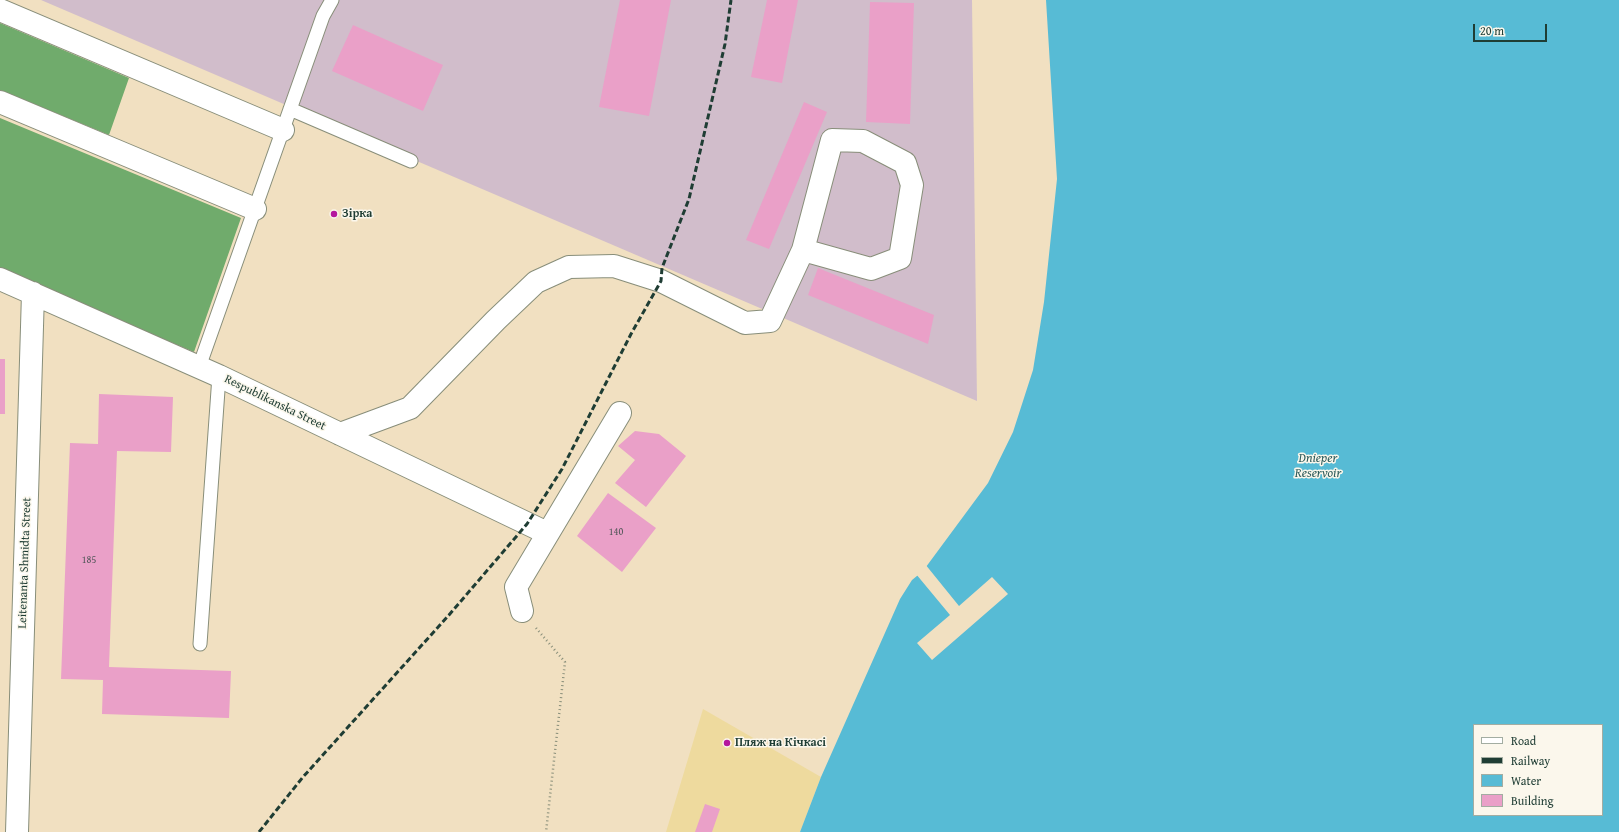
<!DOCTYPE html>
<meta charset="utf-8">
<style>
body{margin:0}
#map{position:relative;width:1619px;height:832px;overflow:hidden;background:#f1e0c1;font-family:"Gentium Book Plus",serif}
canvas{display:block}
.legend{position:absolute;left:1473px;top:724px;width:130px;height:92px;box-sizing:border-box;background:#fbf7ec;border:1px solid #a3ada2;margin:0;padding:5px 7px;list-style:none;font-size:12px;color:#1f3d34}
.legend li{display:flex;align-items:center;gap:8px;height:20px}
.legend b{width:20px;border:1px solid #a3ada2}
.scale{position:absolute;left:1473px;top:24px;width:74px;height:18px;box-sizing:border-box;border:2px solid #1f3d34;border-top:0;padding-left:5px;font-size:12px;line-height:14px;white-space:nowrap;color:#1f3d34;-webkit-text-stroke:3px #fbf7ec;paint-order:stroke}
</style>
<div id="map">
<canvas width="1619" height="832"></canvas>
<ul class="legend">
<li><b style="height:5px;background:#fff"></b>Road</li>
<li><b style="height:5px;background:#1f3d34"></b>Railway</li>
<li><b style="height:11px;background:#57bbd5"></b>Water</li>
<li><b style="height:11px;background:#eaa0c8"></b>Building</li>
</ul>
<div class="scale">20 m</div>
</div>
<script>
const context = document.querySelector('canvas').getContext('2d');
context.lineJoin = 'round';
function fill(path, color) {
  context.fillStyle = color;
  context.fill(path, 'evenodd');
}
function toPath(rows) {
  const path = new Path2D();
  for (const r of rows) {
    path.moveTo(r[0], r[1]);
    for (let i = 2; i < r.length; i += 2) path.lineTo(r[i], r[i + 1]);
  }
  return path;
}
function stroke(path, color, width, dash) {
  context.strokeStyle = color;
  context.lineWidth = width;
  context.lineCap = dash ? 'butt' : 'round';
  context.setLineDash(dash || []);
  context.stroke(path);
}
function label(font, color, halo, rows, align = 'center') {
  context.font = font + ' "Gentium Book Plus",serif';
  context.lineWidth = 3;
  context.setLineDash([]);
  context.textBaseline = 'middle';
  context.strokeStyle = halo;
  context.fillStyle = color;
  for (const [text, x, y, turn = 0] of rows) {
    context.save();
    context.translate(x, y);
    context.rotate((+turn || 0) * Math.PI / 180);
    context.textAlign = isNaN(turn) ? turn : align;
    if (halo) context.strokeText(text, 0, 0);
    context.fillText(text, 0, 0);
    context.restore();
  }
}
fill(toPath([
 [41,0,972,0,977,401]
]), '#d1bdcb');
fill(toPath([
 [0,23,129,78,109,135,0,90],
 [0,118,241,218,194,352,0,270]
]), '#70ab6c');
fill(toPath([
 [703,709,821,777,800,832,666,832]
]), '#eeda9e');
fill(toPath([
 [1046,0,1619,0,1619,832,800,832,821,777,900,599,912,580,923,571,988,483,1013,432,1033,370,1044,302,1057,179],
 [1474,725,1602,725,1602,815,1474,815]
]), '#57bbd5');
fill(toPath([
 [925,564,959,606,992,577,1008,594,932,660,917,643,950,615,916,574]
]), '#f1e0c1');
fill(toPath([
 [620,0,671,0,649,116,599,107],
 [767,0,798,0,782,83,751,77],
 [870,2,914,3,910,124,866,122],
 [353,25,443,65,423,111,332,71],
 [804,102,827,112,769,249,746,240],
 [818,268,934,315,928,344,808,295],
 [0,359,5,359,5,414,0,414],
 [99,394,173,397,171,452,117,451,109,667,231,671,229,718,102,714,103,680,61,679,70,443,98,444],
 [635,431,659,434,686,456,646,507,615,483,635,460,618,446],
 [608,493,656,528,622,572,577,536],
 [705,804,720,809,712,832,695,832]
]), '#eaa0c8');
const service = toPath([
 [290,109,411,161],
 [199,367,323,16,332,0],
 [200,644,219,376]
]);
const minor = toPath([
 [0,10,283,130],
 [0,102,255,209],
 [0,279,219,376,547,533],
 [340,434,410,408,496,320,536,282,569,267,614,266,661,281,745,323,770,321,803,250,832,140,863,141,905,163,912,185,900,258,871,269,803,250],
 [522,611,516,587,620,413],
 [17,832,33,293]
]);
stroke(service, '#888e7a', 15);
stroke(minor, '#888e7a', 24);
stroke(toPath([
 [536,628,565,662,546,832]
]), '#888e7a', 2.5, [1, 3]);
stroke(service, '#fff', 13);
stroke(minor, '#fff', 22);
stroke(toPath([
 [259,832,303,777,449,615,527,524,562,469,631,334,661,281,662,268,689,199,725,44,731,0]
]), '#1f3d34', 3, [6, 3]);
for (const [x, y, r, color] of [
 [334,214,4,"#b5179e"],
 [727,743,4,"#b5179e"]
]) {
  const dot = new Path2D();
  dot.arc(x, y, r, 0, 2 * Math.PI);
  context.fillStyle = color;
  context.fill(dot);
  stroke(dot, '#fbf7ec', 1.5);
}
label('10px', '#525659', null, [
 ["140",616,532],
 ["185",89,560]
]);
label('bold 12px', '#1f3d34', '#fbf7ec', [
 ["Зірка",342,214],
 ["Пляж на Кічкасі",735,743]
], 'left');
label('12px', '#1f3d34', '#fbf7ec', [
 ["Respublikanska Street",275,403,26],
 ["Leitenanta Shmidta Street",25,563,-88]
]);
label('italic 13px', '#2d5c5c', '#fbf7ec', [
 ["Dnieper",1318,459],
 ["Reservoir",1318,474]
]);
</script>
